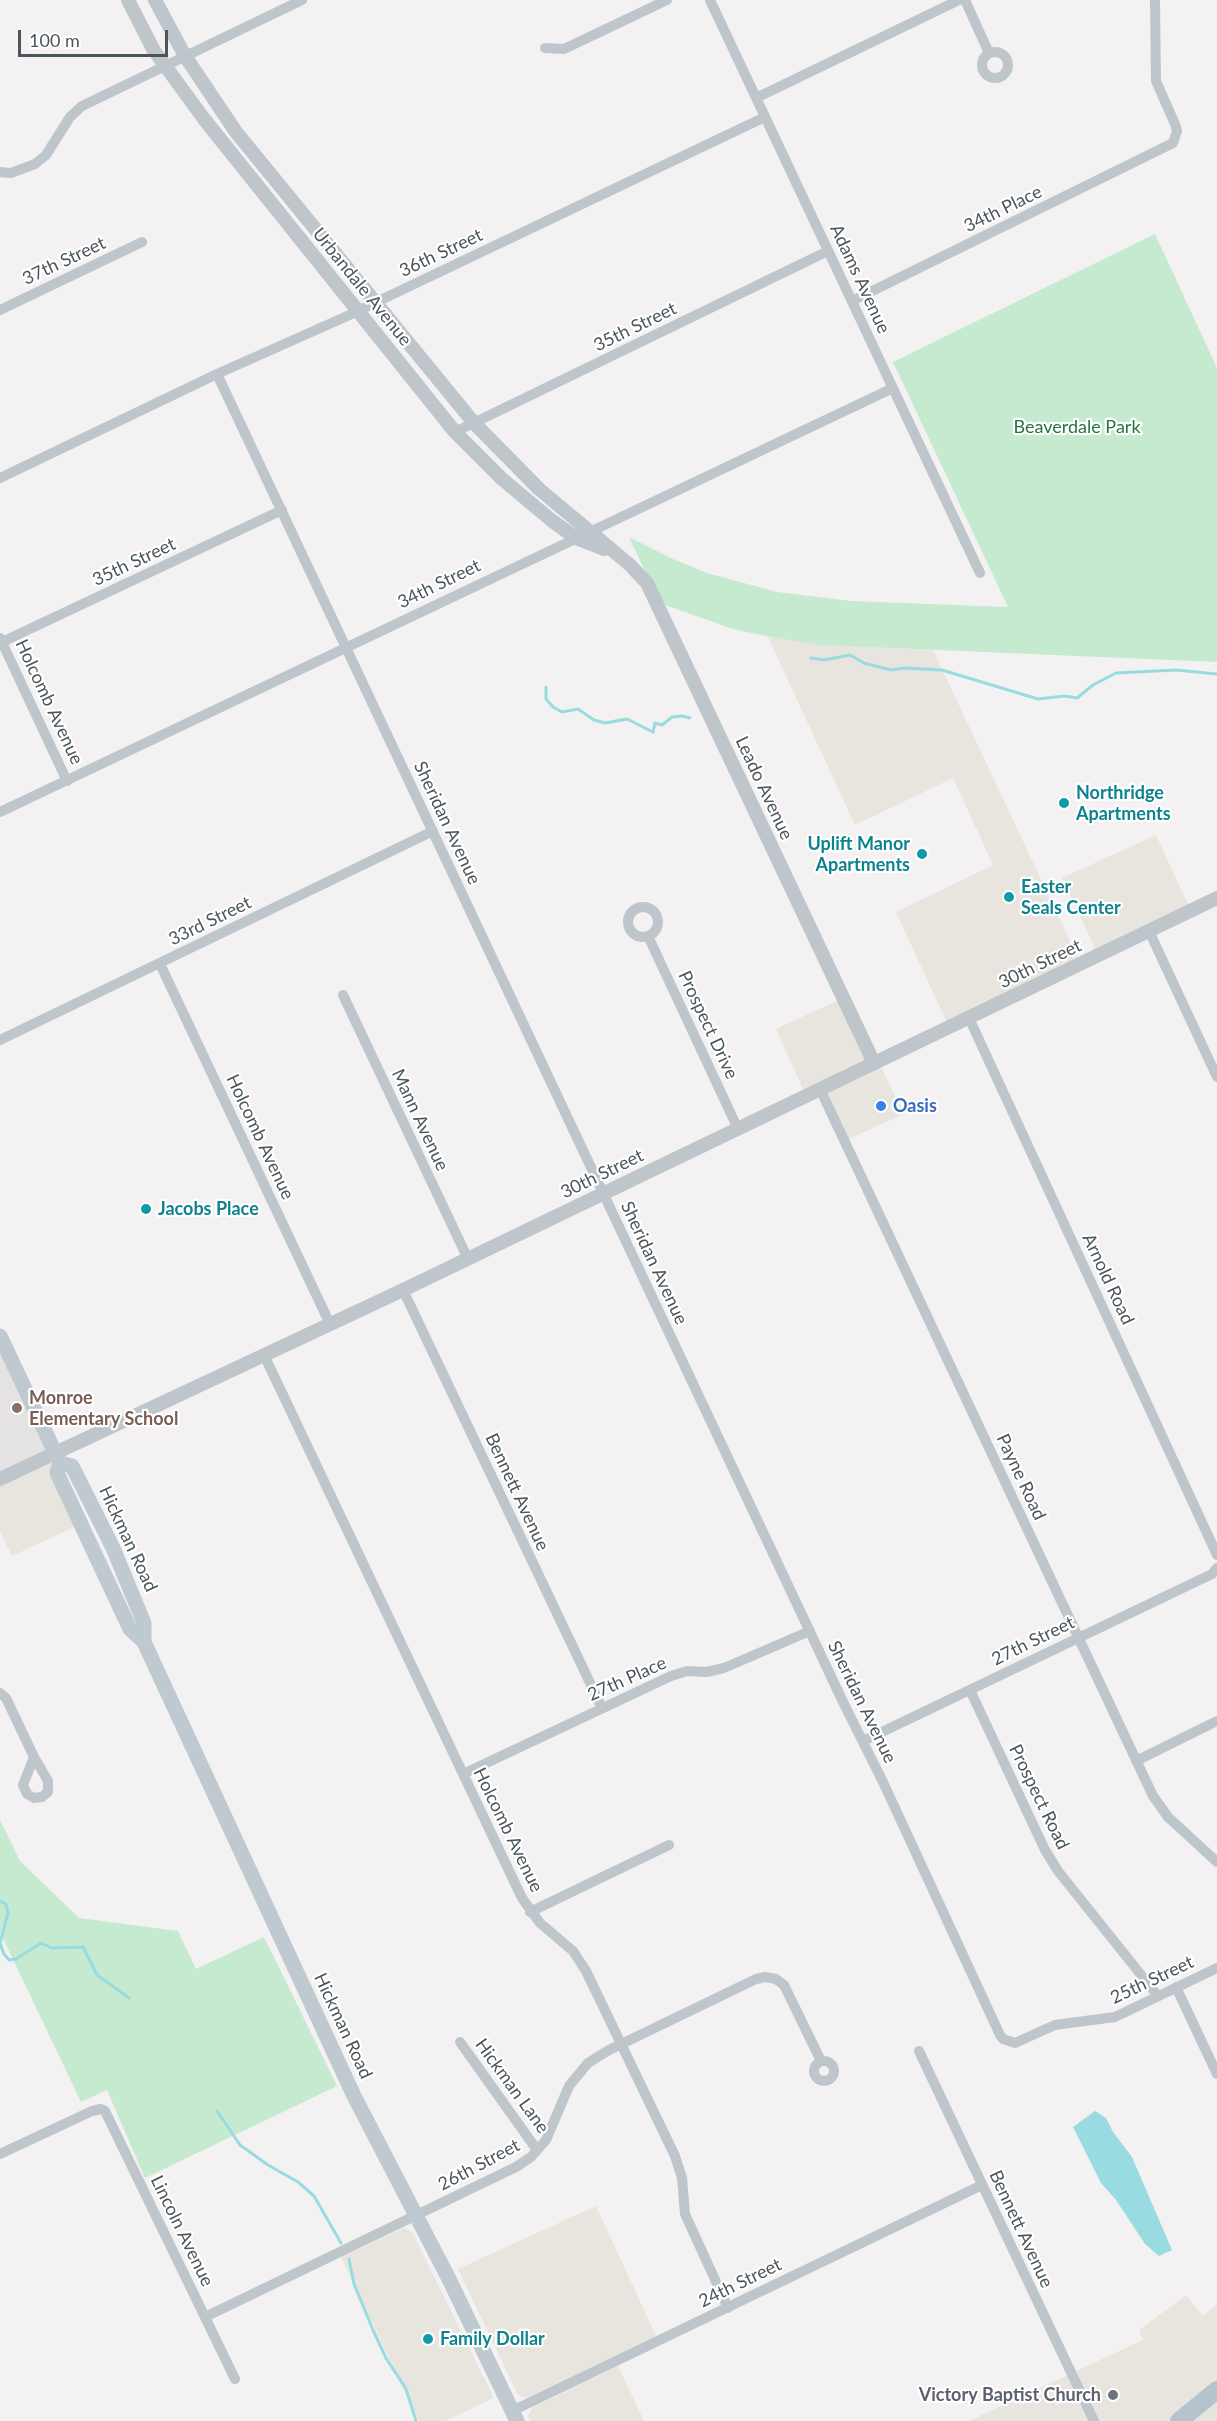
<!DOCTYPE html>
<style>
body{margin:0}
#map{position:relative;width:1217px;height:2421px;overflow:hidden;background:#f3f1f1;font-family:Lato,sans-serif}
canvas{display:block}
.scale{position:absolute;left:18px;top:30px;width:150px;height:27px;box-sizing:border-box;border:3px solid #4b565c;border-top:0;padding-left:8px;font-size:18px;line-height:21px;white-space:nowrap;color:#4b565c;-webkit-text-stroke:4px #fff;paint-order:stroke}
</style>
<div id="map">
<canvas width="1217" height="2421"></canvas>
<div class="scale">100 m</div>
</div>
<script>
const context = document.querySelector('canvas').getContext('2d');
context.lineJoin = 'round';
function fill(path, color) {
  context.fillStyle = color;
  context.fill(path, 'evenodd');
}
function toPath(rows) {
  const path = new Path2D();
  for (const r of rows) {
    if (r.length === 3) {
      path.moveTo(r[0] + r[2], r[1]);
      path.arc(r[0], r[1], r[2], 0, 2 * Math.PI);
      continue;
    }
    path.moveTo(r[0], r[1]);
    for (let i = 2; i < r.length; i += 2) path.lineTo(r[i], r[i + 1]);
  }
  return path;
}
function stroke(path, color, width, dash) {
  context.strokeStyle = color;
  context.lineWidth = width;
  context.lineCap = dash ? 'butt' : 'round';
  context.setLineDash(dash || []);
  context.stroke(path);
}
function label(font, color, halo, rows, align = 'center') {
  context.font = font + ' Lato,sans-serif';
  context.lineWidth = 4.5;
  context.setLineDash([]);
  context.textBaseline = 'middle';
  context.strokeStyle = halo;
  context.fillStyle = color;
  for (const [text, x, y, turn = 0] of rows) {
    context.save();
    context.translate(x, y);
    context.rotate((+turn || 0) * Math.PI / 180);
    context.textAlign = isNaN(turn) ? turn : align;
    if (halo) context.strokeText(text, 0, 0);
    context.fillText(text, 0, 0);
    context.restore();
  }
}
fill(toPath([
 [768,637,849,646,933,650,1078,958,1095,948,1062,878,1156,835,1191,911,949,1027,896,912,993,865,953,778,855,825],
 [843,998,878,1061,904,1114,844,1141,820,1090,806,1096,776,1029],
 [55,1453,87,1521,12,1556,0,1532,0,1479],
 [596,2206,656,2336,529,2397,522,2397,517,2393,458,2269],
 [404,2228,412,2232,494,2398,445,2421,419,2421,341,2257],
 [1186,2295,1203,2316,1217,2304,1217,2421,969,2421,1143,2340,1139,2330],
 [618,2366,644,2421,530,2421,528,2415,532,2408]
]), '#e8e5de');
fill(toPath([
 [0,1336,55,1453,0,1479]
]), '#e4e2e2');
fill(toPath([
 [1155,234,1217,368,1217,662,822,645,766,636,733,629,660,603,629,537,673,559,707,573,777,592,851,601,1008,607,893,362],
 [0,1820,20,1861,79,1918,178,1931,196,1969,264,1937,337,2086,145,2178,107,2090,81,2102,0,1932]
]), '#c5eacf');
fill(toPath([
 [1095,2111,1106,2118,1113,2132,1132,2157,1172,2250,1159,2256,1145,2244,1116,2200,1101,2183,1073,2127]
]), '#98dce2');
stroke(toPath([
 [811,658,824,660,850,655,864,663,891,670,904,668,942,670,1038,699,1065,696,1077,698,1093,685,1116,673,1176,670,1217,674],
 [546,687,546,699,553,707,562,712,578,709,594,720,605,723,627,719,653,732,655,723,662,725,672,717,682,716,690,718],
 [0,1901,6,1904,8,1913,0,1943,4,1954,9,1960,16,1959,41,1943,52,1948,83,1947,97,1975,129,1998],
 [217,2111,240,2145,268,2165,298,2182,314,2196,341,2243],
 [349,2259,354,2284,373,2330,386,2358,406,2389,416,2421]
]), '#98dce2', 3);
stroke(toPath([
 [710,0,980,573],
 [965,0,989,53],
 [545,48,564,49,667,0],
 [995,65,13],
 [756,98,959,0],
 [0,172,11,173,35,164,46,155,70,117,82,106,302,0],
 [852,301,1173,143,1177,131,1175,124,1156,81,1155,0],
 [0,310,142,242],
 [217,374,844,1704,883,1782,1000,2035,1003,2039,1015,2043,1055,2025,1115,2017,1217,1968],
 [455,432,828,251],
 [0,478,217,374,345,317,765,117],
 [0,638,67,781],
 [0,643,282,510],
 [0,812,893,388],
 [643,922,15],
 [1149,931,1217,1077],
 [648,936,738,1129],
 [160,964,330,1324],
 [343,995,468,1259],
 [969,1018,1217,1555],
 [0,1040,433,831],
 [820,1089,1153,1796,1168,1817,1217,1862],
 [403,1290,602,1708],
 [264,1355,522,1898,540,1923,573,1951,586,1971,675,2156,682,2178,685,2214,728,2308],
 [970,1690,1045,1850,1058,1871,1158,1996],
 [0,1693,6,1698,34,1757,48,1781,48,1792,42,1797,34,1798,27,1794,23,1785,34,1757],
 [863,1741,1212,1574,1217,1568],
 [1136,1761,1217,1721],
 [463,1774,671,1676,687,1671,706,1672,724,1668,810,1631],
 [530,1912,669,1845],
 [1176,1987,1217,2074],
 [460,2042,537,2150],
 [919,2051,1094,2421],
 [824,2071,10],
 [0,2154,92,2111,101,2109,105,2111,235,2379],
 [205,2317,516,2167,531,2157,546,2140,569,2086,588,2063,609,2050,756,1979,765,1977,776,1979,784,1985,821,2061],
 [512,2411,982,2185]
]), '#bec6cb', 10);
stroke(toPath([
 [128,0,153,49,204,119,455,432,501,478,551,520,576,538,604,549],
 [155,0,185,56,236,132,474,423,539,489,630,565,647,583,874,1063],
 [0,1479,403,1290,1217,898]
]), '#bec6cb', 14);
stroke(toPath([
 [0,1336,60,1463,57,1473,130,1629,144,1642,354,2096,449,2279,517,2421],
 [60,1463,72,1466,113,1548,144,1623,144,1642]
]), '#bfc9d0', 15);
stroke(toPath([
 [1179,2421,1217,2390]
]), '#b4c3cc', 18);
for (const [x, y, r, color] of [
 [1064,803,6,"#0f9aa8"],
 [922,854,6,"#0f9aa8"],
 [1009,897,6,"#0f9aa8"],
 [881,1106,6,"#3f7fe0"],
 [146,1209,6,"#0f9aa8"],
 [17,1408,6,"#8d6e63"],
 [428,2339,6,"#0f9aa8"],
 [1113,2395,6,"#6b7280"]
]) {
  const dot = new Path2D();
  dot.arc(x, y, r, 0, 2 * Math.PI);
  context.fillStyle = color;
  context.fill(dot);
  stroke(dot, '#fff', 2);
}
label('18px', '#4b565c', '#fff', [
 ["34th Place",1003,209,-26],
 ["36th Street",441,253,-25],
 ["37th Street",64,261,-25],
 ["Adams Avenue",860,279,65],
 ["Urbandale Avenue",362,287,51],
 ["35th Street",635,327,-26],
 ["35th Street",134,562,-25],
 ["34th Street",439,584,-26],
 ["Holcomb Avenue",49,702,65],
 ["Leado Avenue",764,788,65],
 ["Sheridan Avenue",447,823,65],
 ["33rd Street",210,921,-26],
 ["30th Street",1040,964,-26],
 ["Prospect Drive",708,1025,65],
 ["Mann Avenue",420,1120,65],
 ["Holcomb Avenue",260,1137,65],
 ["30th Street",602,1174,-26],
 ["Sheridan Avenue",654,1263,65],
 ["Arnold Road",1108,1279,65],
 ["Payne Road",1021,1477,65],
 ["Bennett Avenue",517,1492,65],
 ["Hickman Road",128,1539,65],
 ["27th Street",1033,1641,-26],
 ["27th Place",627,1679,-24],
 ["Sheridan Avenue",862,1702,64],
 ["Prospect Road",1039,1797,64],
 ["Holcomb Avenue",508,1830,64],
 ["25th Street",1152,1980,-25],
 ["Hickman Road",343,2026,65],
 ["Hickman Lane",512,2086,54],
 ["26th Street",479,2165,-28],
 ["Bennett Avenue",1021,2229,65],
 ["Lincoln Avenue",182,2231,64],
 ["24th Street",740,2283,-26]
]);
label('18px', '#237541', '#fff', [
 ["Beaverdale Park",1077,427]
]);
label('bold 18px', '#0d838f', '#fff', [
 ["Northridge",1076,793],
 ["Apartments",1076,814],
 ["Uplift Manor",910,844,"right"],
 ["Apartments",910,865,"right"],
 ["Easter",1021,887],
 ["Seals Center",1021,908],
 ["Jacobs Place",158,1209],
 ["Family Dollar",440,2339]
], 'left');
label('bold 18px', '#366cbe', '#fff', [
 ["Oasis",893,1106]
], 'left');
label('bold 18px', '#785e54', '#fff', [
 ["Monroe",29,1398],
 ["Elementary School",29,1419]
], 'left');
label('bold 18px', '#5b616d', '#fff', [
 ["Victory Baptist Church",1101,2395]
], 'right');
</script>
